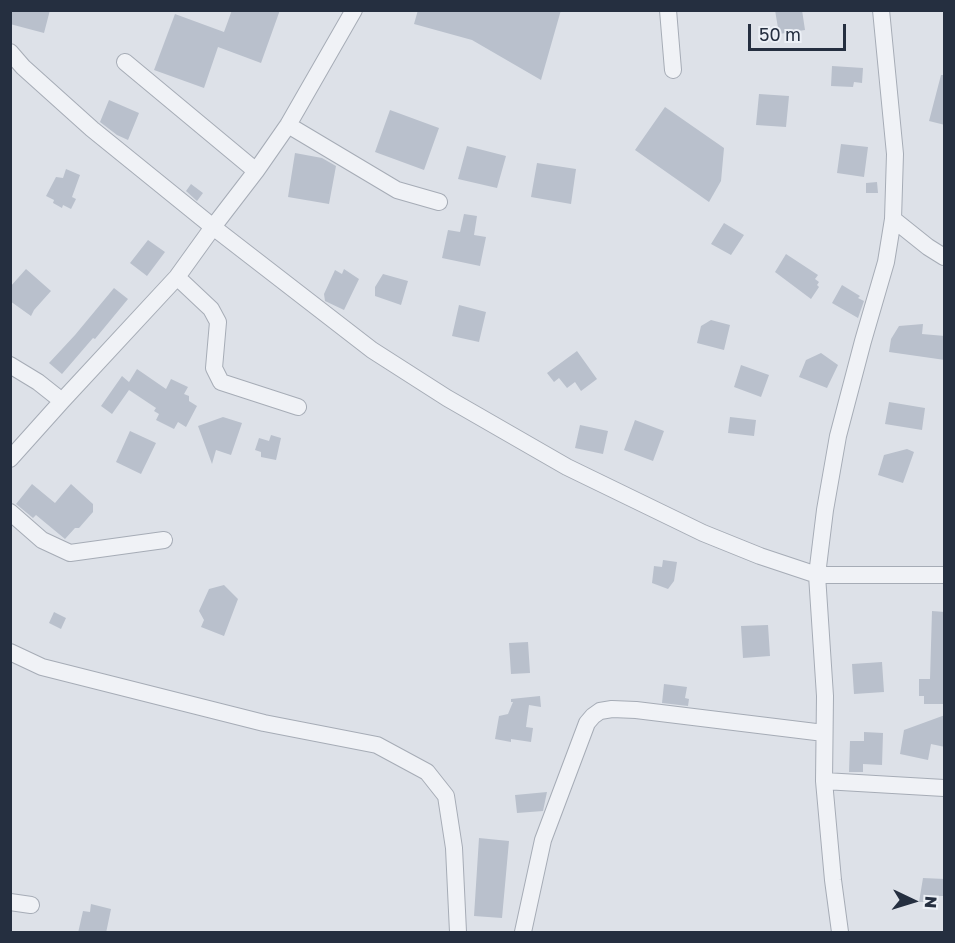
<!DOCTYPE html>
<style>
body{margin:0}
#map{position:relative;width:955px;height:943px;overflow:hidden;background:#dde1e8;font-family:"Golos Text",sans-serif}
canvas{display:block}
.frame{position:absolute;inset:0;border:12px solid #252f40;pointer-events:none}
.north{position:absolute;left:883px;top:871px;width:60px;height:60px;-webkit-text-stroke:4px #ecf0f6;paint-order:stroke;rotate:94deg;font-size:16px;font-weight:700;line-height:24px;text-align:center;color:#252f40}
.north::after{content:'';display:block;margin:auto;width:21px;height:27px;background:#252f40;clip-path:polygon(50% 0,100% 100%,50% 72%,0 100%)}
.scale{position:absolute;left:748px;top:24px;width:98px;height:27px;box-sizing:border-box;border:3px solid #252f40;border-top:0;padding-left:8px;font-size:18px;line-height:21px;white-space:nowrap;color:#252f40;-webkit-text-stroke:4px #ecf0f6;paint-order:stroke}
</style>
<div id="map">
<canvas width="955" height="943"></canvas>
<div class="frame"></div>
<div class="north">N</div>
<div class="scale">50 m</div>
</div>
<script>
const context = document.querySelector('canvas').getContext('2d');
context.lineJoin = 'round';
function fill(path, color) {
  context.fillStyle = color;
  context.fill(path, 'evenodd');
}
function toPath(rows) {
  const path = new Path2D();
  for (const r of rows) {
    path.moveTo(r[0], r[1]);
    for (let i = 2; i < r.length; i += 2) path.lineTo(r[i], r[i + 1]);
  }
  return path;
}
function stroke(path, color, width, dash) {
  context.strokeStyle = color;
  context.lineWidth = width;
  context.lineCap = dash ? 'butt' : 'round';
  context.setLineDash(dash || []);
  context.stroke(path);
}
fill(toPath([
 [10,10,50,10,44,33,10,24],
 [232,10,280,10,261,63,218,47,204,88,154,70,175,14,224,32],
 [418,10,561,10,541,80,472,40,414,24],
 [775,10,802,10,805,30,779,34],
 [832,66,863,68,862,83,854,82,853,87,831,86],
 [941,75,945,75,945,125,929,121],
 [759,94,789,96,786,127,756,125],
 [109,100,139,113,128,140,117,135,100,122],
 [665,107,724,148,721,181,709,202,635,150],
 [390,110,439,128,424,170,375,152],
 [841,144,868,147,864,177,837,173],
 [467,146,506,156,497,188,458,179],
 [295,153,322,158,336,166,329,204,288,197],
 [537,163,576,169,571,204,531,197],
 [66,169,80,175,72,197,76,199,71,209,63,205,62,208,53,203,54,200,46,196,56,177,63,178],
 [877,182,878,193,866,193,866,183],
 [191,184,203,193,197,201,186,191],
 [464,214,477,216,474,235,486,237,480,266,442,258,448,230,460,232],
 [724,223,744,235,731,255,711,244],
 [148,240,165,252,147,276,130,263],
 [786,254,818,275,815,279,819,282,817,285,819,287,811,299,775,272],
 [26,269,51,291,34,310,31,316,10,301,10,287],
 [344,269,359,279,344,310,325,301,324,294,335,270,342,274],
 [383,274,408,281,401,305,375,296,375,287],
 [842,285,860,296,858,298,864,301,858,318,832,303],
 [114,288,128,299,95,339,93,338,62,374,49,363,75,335],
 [459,305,486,312,479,342,452,336],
 [711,320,730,325,724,350,697,343,701,326],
 [923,324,922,334,945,336,945,360,889,352,891,339,899,326],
 [577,351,597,379,581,391,575,382,567,388,559,378,554,382,547,373],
 [821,353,838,365,827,388,799,377,806,360],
 [741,365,769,375,761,397,734,387],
 [137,369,166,389,171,379,188,387,184,394,189,396,189,401,197,406,186,427,178,422,174,429,156,420,159,414,154,411,156,408,129,390,112,414,101,406,122,376,129,382],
 [889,402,925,408,922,430,885,424],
 [223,417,242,423,231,455,216,450,212,464,198,426],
 [730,417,756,420,754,436,728,433],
 [635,420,664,431,653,461,624,450],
 [580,425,608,431,603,454,575,448],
 [130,431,156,443,141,474,116,462],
 [271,435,281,438,276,460,261,457,261,452,255,450,259,438,269,441],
 [907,449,914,452,903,483,878,475,884,455],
 [32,484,55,503,71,484,93,504,93,512,79,528,75,528,65,539,36,515,33,518,16,504],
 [663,560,677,562,674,581,668,589,652,583,654,566,662,567],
 [224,585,238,599,224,636,201,627,204,620,199,611,209,589],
 [932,611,945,612,945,704,924,704,924,696,919,696,919,679,930,679],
 [54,612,66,618,61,629,49,623],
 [768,625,770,656,743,658,741,626],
 [528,642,530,673,511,674,509,643],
 [882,662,884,692,854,694,852,664],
 [664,684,687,687,685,698,689,699,688,706,662,703],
 [540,696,541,707,529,705,526,727,533,728,531,742,511,739,511,742,495,739,499,716,508,714,513,702,511,702,511,699],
 [945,715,945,747,931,744,928,760,900,754,904,730],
 [864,732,883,733,882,765,863,764,863,772,849,772,850,741,864,741],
 [547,792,543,811,517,813,515,795],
 [479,838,509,841,502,918,474,916],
 [923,878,945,879,945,896,938,896,938,906,927,906,927,902,919,902],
 [91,904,111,909,106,933,78,933,83,911,90,912]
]), '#b9c0cc');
const minor = toPath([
 [668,10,673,70],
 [10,52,23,67,92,129,213,227,372,350,447,398,567,467,703,533,760,556,817,575,944,575],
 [125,62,256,171],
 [288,125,397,190,439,202],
 [893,219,928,247,944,257],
 [177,277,211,309,218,322,214,368,221,382,298,407],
 [10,365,38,382,62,401],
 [10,459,62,401,177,277,213,227,256,171,288,125,354,10],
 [10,512,42,540,70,553,164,540],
 [10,652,42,667,264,723,377,745,427,772,446,796,454,848,458,932],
 [824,781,944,788],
 [10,902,31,905],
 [523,932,543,840,587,723,593,716,600,711,612,709,636,710,824,733],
 [840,932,833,880,824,781,825,696,817,575,825,510,838,436,863,341,886,262,893,219,895,154,881,10]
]);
stroke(minor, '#a6acb6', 18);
stroke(minor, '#f0f2f6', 16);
</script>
